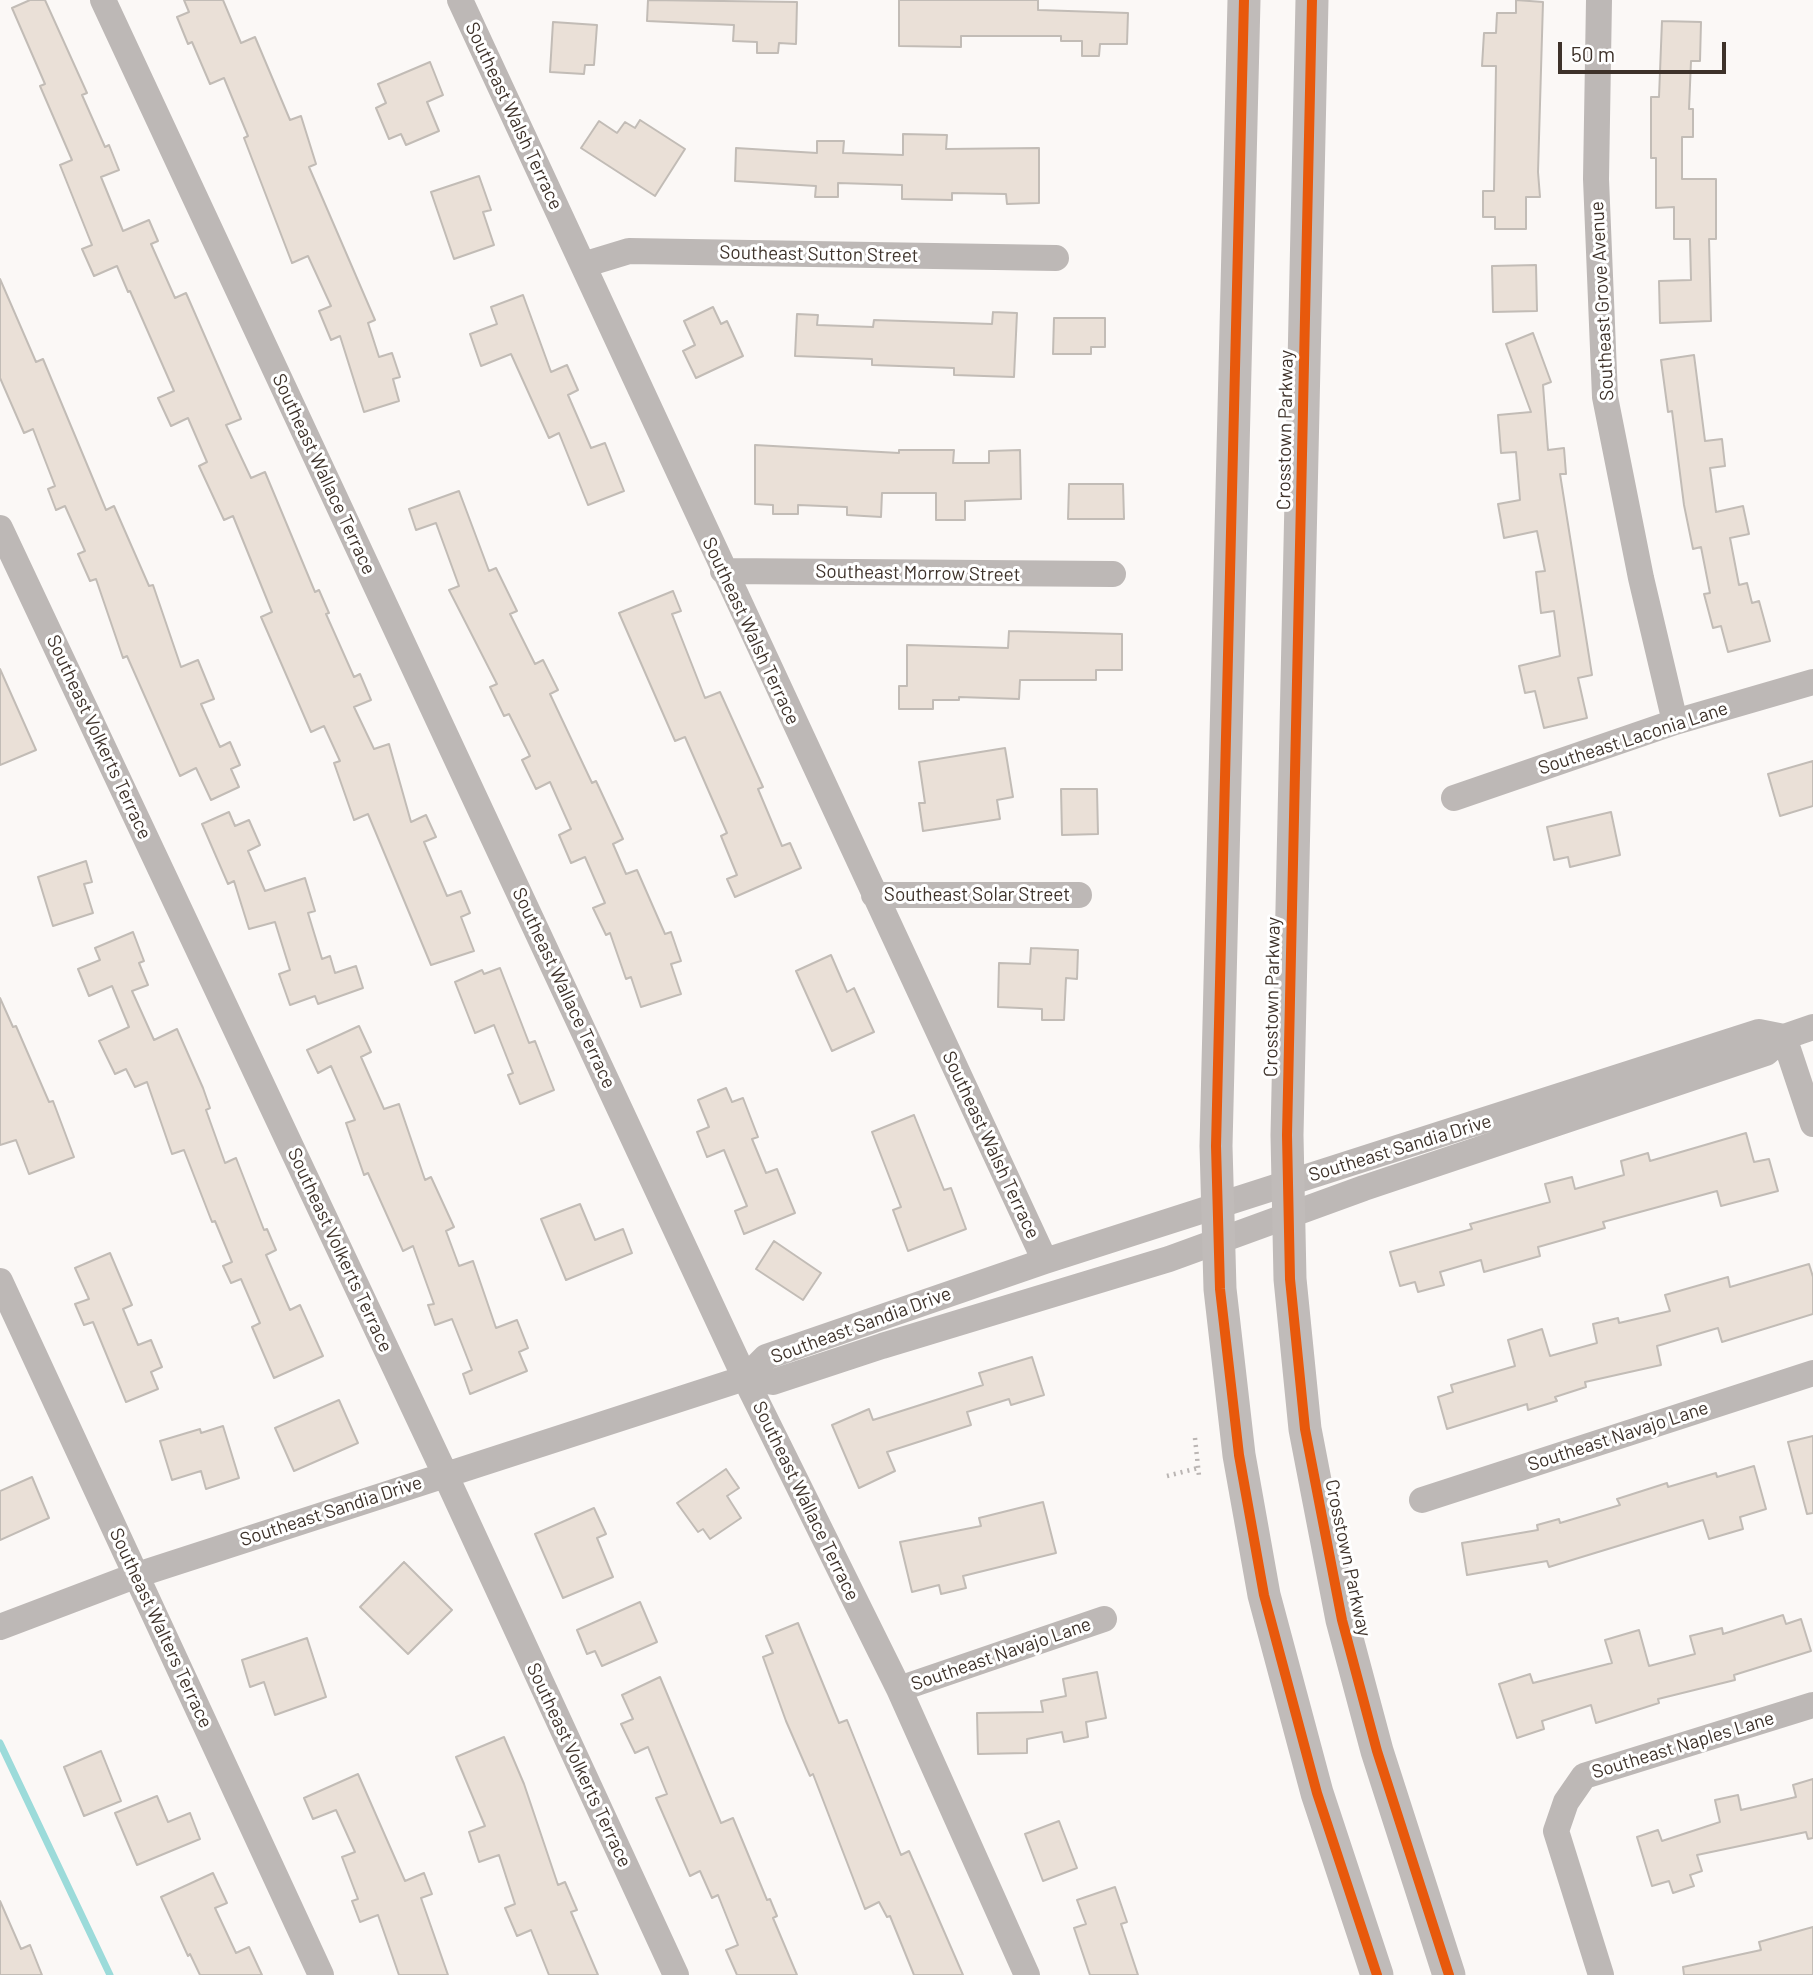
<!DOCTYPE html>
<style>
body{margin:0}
#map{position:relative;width:1813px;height:1975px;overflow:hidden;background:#fbf8f6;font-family:Barlow,sans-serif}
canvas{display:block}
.scale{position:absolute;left:1558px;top:42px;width:168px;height:32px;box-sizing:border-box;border:4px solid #3e322a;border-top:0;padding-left:9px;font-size:21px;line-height:24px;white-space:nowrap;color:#3e322a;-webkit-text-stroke:5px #fff;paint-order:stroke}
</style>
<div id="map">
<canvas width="1813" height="1975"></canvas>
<div class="scale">50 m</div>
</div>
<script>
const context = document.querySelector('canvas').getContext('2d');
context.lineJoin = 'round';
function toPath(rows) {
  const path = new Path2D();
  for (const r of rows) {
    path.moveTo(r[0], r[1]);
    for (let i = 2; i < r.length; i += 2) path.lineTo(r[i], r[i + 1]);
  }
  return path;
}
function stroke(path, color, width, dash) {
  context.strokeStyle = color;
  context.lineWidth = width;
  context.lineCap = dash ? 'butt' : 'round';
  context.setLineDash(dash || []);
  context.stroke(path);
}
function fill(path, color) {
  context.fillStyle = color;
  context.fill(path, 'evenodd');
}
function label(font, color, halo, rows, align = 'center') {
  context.font = font + ' Barlow,sans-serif';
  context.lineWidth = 6;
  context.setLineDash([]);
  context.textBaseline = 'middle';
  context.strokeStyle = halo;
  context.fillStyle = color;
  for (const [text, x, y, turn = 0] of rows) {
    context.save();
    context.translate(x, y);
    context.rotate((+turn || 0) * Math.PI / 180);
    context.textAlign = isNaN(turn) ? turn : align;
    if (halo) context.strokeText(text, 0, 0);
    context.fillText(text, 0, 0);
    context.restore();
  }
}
stroke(toPath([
 [0,1743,110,1975]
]), '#9cdbda', 7);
const building = toPath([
 [30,0,45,0,87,93,82,95,105,147,109,145,119,170,101,177,123,231,149,220,158,241,151,244,175,298,186,293,241,419,226,425,251,478,265,472,315,592,319,590,329,613,326,614,354,677,360,674,371,700,354,707,374,749,389,744,411,822,426,815,436,837,424,842,447,896,461,891,470,913,461,917,474,951,431,965,368,814,354,820,334,763,340,761,324,726,311,732,298,702,261,617,272,612,233,516,224,520,199,466,207,462,188,418,171,426,158,398,174,391,130,291,128,292,117,266,94,276,82,249,92,245,60,165,72,160,40,86,45,84,12,8,30,0],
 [184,0,223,0,241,43,255,37,290,120,301,116,316,164,309,167,375,320,368,323,379,357,392,353,400,377,393,379,399,401,364,412,340,336,331,340,319,311,331,306,308,256,292,263,244,138,248,136,224,78,210,84,192,42,188,44,177,17,189,12,184,0],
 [648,0,797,2,796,44,779,43,778,53,757,53,757,42,733,41,734,25,647,21,648,0],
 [899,0,1038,0,1038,10,1128,13,1127,44,1100,44,1099,56,1082,56,1082,41,1061,41,1061,36,961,36,961,47,899,46,899,0],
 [1516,0,1543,2,1538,172,1540,197,1526,197,1526,229,1495,229,1495,217,1483,217,1483,191,1494,191,1496,66,1482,66,1484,33,1496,33,1497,13,1516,13,1516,0],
 [1662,21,1701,22,1700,61,1691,61,1689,109,1693,109,1693,137,1682,137,1682,179,1716,179,1716,239,1709,239,1711,321,1660,323,1659,281,1691,280,1690,239,1674,239,1674,207,1656,208,1656,158,1651,158,1651,97,1659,97,1662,21],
 [553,22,597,25,594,65,585,65,584,74,550,72,553,22],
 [430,62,443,95,427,102,439,131,406,145,401,134,389,139,376,108,386,103,378,84,430,62],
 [640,120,685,149,655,196,581,148,599,121,617,133,625,122,635,128,640,120],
 [903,134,947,135,946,149,1039,148,1039,203,1007,204,1006,194,952,193,952,200,902,199,902,185,838,183,838,197,815,197,816,186,735,181,736,148,817,153,817,141,844,141,843,153,903,155,903,134],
 [479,176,491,210,483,212,494,245,454,259,431,192,479,176],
 [1536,265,1537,311,1493,312,1492,266,1536,265],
 [0,279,36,362,43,359,106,510,114,506,149,586,153,585,181,667,198,660,214,699,201,704,220,747,230,742,240,765,231,769,239,787,211,800,196,768,180,776,127,656,123,658,96,579,90,581,78,554,85,551,65,506,56,510,48,489,55,486,33,429,24,433,0,378,0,279],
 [523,295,551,372,567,365,578,390,568,395,591,448,605,443,624,491,588,505,559,433,549,438,511,354,481,366,470,334,497,324,491,307,523,295],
 [713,307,721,324,727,321,743,356,696,378,683,351,695,345,684,321,713,307],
 [993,312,1017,313,1014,377,954,375,954,368,872,365,872,359,795,356,797,314,818,315,817,325,873,327,874,320,992,324,993,312],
 [1054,318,1105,318,1105,347,1091,347,1091,354,1053,354,1054,318],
 [1533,333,1551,382,1543,385,1548,450,1564,448,1566,474,1560,474,1592,675,1578,678,1587,718,1544,728,1535,691,1525,693,1519,666,1560,656,1554,611,1541,613,1536,572,1545,571,1537,531,1504,538,1498,504,1520,500,1516,452,1501,453,1498,415,1531,412,1506,344,1533,333],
 [1694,355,1705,441,1722,439,1725,466,1710,468,1716,512,1743,506,1749,534,1730,538,1739,585,1747,583,1752,603,1759,601,1770,641,1728,652,1721,626,1713,628,1704,594,1710,593,1701,547,1693,549,1684,505,1672,411,1668,412,1661,360,1694,355],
 [755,445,899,453,899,450,954,450,953,463,989,463,989,451,1020,450,1021,499,965,501,965,520,936,520,936,493,882,493,881,517,847,515,847,507,798,505,798,514,773,514,773,505,755,504,755,445],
 [1069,484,1123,484,1124,519,1068,519,1069,484],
 [459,491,489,571,496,568,517,611,510,614,535,664,543,660,558,690,550,694,592,783,596,781,623,839,613,844,626,874,637,870,665,934,671,932,681,961,671,964,681,994,641,1007,631,977,626,979,610,933,606,935,593,908,605,903,585,857,571,863,559,835,571,829,550,782,536,789,522,760,530,756,509,714,504,716,490,687,497,684,449,590,459,586,436,523,416,530,409,509,459,491],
 [673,591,681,611,672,614,705,698,720,692,763,787,758,789,782,846,790,843,801,868,735,897,727,879,737,875,721,836,727,833,685,737,675,741,619,613,673,591],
 [1009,631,1122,634,1122,670,1096,670,1096,680,1020,680,1019,699,959,697,959,700,933,700,933,709,899,709,899,686,907,686,907,645,1008,648,1009,631],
 [0,669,36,750,0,765,0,669],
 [1005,748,1013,797,997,800,1000,819,923,831,919,803,925,803,919,762,1005,748],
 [1813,761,1813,806,1780,816,1768,774,1813,761],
 [1061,789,1097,789,1098,834,1062,835,1061,789],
 [229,812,235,826,249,820,260,845,248,851,265,891,305,878,315,911,308,913,322,959,330,956,335,973,356,966,363,988,318,1004,315,996,290,1005,279,974,290,970,275,922,249,929,234,881,228,884,202,824,229,812],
 [1611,812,1620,855,1570,867,1568,857,1554,860,1547,827,1611,812],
 [86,861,92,882,84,884,93,913,53,926,38,877,86,861],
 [133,932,144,961,139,963,148,985,132,991,154,1040,177,1029,203,1088,210,1108,206,1110,225,1163,236,1158,264,1230,267,1229,276,1250,266,1255,290,1310,300,1305,323,1356,274,1378,252,1327,260,1323,241,1279,231,1283,223,1266,232,1262,215,1221,212,1222,184,1150,172,1154,147,1082,135,1087,126,1069,115,1074,99,1041,129,1027,112,986,89,996,78,969,100,960,95,948,133,932],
 [1031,948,1078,950,1077,979,1066,978,1064,1020,1042,1020,1042,1009,998,1007,999,963,1030,964,1031,948],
 [831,955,847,992,854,988,874,1032,832,1051,796,971,831,955],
 [500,968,529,1043,535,1041,554,1090,520,1104,508,1075,513,1073,494,1025,475,1033,455,982,482,970,484,974,500,968],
 [0,998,13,1027,16,1026,49,1102,53,1101,74,1157,29,1174,16,1140,0,1145,0,998],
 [359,1026,371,1052,361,1057,384,1109,399,1104,425,1180,431,1177,454,1227,446,1231,459,1266,473,1261,496,1328,517,1320,528,1348,519,1352,527,1371,470,1394,463,1374,472,1370,452,1319,435,1325,428,1305,434,1304,413,1246,403,1251,368,1173,364,1175,346,1123,355,1120,331,1066,318,1073,307,1050,359,1026],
 [726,1088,732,1102,743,1098,758,1137,752,1139,766,1173,777,1169,795,1213,744,1234,735,1211,747,1206,724,1150,707,1157,697,1132,709,1127,698,1100,726,1088],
 [914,1115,944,1190,951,1188,966,1229,908,1251,893,1210,901,1207,872,1132,914,1115],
 [1746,1133,1754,1162,1769,1159,1778,1191,1721,1206,1717,1191,1603,1222,1605,1228,1538,1247,1540,1256,1484,1272,1481,1260,1440,1272,1444,1285,1418,1292,1415,1282,1400,1286,1390,1252,1472,1229,1470,1224,1550,1202,1545,1184,1572,1177,1575,1189,1624,1175,1621,1161,1648,1153,1650,1161,1746,1133],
 [580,1204,595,1240,623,1229,632,1253,566,1280,541,1219,580,1204],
 [774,1241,821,1273,803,1300,756,1269,774,1241],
 [110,1253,132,1305,123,1309,138,1345,151,1340,162,1367,151,1372,158,1389,126,1402,93,1322,84,1325,75,1304,89,1299,75,1268,110,1253],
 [1809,1264,1813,1277,1813,1314,1722,1342,1718,1328,1657,1346,1661,1365,1585,1382,1586,1387,1555,1397,1557,1401,1528,1410,1527,1404,1447,1429,1438,1397,1453,1392,1451,1385,1515,1366,1508,1340,1542,1329,1550,1356,1597,1343,1593,1324,1618,1318,1619,1323,1670,1311,1665,1295,1728,1277,1730,1287,1809,1264],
 [1032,1357,1044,1395,1011,1405,1009,1399,967,1412,971,1425,887,1452,895,1471,859,1488,832,1425,869,1409,873,1420,983,1385,979,1373,1032,1357],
 [339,1400,358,1443,294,1471,275,1428,339,1400],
 [223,1426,239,1478,206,1489,201,1471,172,1480,160,1441,200,1429,201,1433,223,1426],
 [1813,1436,1813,1513,1807,1514,1788,1442,1813,1436],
 [1754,1466,1766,1509,1740,1517,1743,1529,1709,1539,1703,1520,1549,1567,1547,1561,1467,1575,1462,1543,1538,1530,1537,1525,1559,1519,1560,1523,1620,1505,1617,1499,1667,1483,1668,1487,1716,1473,1717,1477,1754,1466],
 [726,1469,739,1488,727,1496,741,1518,710,1539,703,1529,698,1532,677,1503,726,1469],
 [32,1477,49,1518,0,1540,0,1491,32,1477],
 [1043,1502,1056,1553,963,1576,966,1588,941,1594,939,1585,912,1592,900,1542,981,1526,979,1518,1043,1502],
 [594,1508,606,1534,597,1538,613,1577,563,1598,535,1534,594,1508],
 [404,1562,452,1610,408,1654,360,1607,404,1562],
 [640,1602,657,1642,602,1666,595,1651,587,1654,577,1630,640,1602],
 [1783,1615,1786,1624,1801,1619,1811,1651,1734,1675,1735,1680,1658,1699,1659,1703,1596,1723,1591,1705,1542,1721,1544,1729,1517,1738,1499,1684,1530,1674,1533,1683,1612,1663,1605,1640,1639,1630,1649,1666,1695,1654,1690,1636,1722,1628,1723,1634,1783,1615],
 [798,1623,839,1723,847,1720,901,1855,909,1851,963,1975,914,1975,890,1916,887,1917,879,1902,865,1909,813,1774,810,1776,786,1721,763,1657,773,1653,766,1636,798,1623],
 [307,1638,326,1697,275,1715,264,1682,250,1687,242,1660,307,1638],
 [1097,1672,1106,1718,1086,1722,1088,1737,1064,1742,1062,1732,1027,1739,1027,1753,978,1754,977,1713,1043,1712,1041,1701,1066,1696,1063,1679,1097,1672],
 [660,1677,721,1823,733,1818,767,1900,770,1899,777,1916,773,1918,797,1975,737,1975,726,1950,738,1945,718,1895,712,1898,700,1871,690,1876,656,1798,667,1794,648,1747,635,1753,621,1724,633,1719,622,1695,660,1677],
 [504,1737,524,1784,558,1885,565,1882,577,1910,571,1912,598,1975,549,1975,531,1930,517,1936,505,1908,515,1904,499,1855,479,1862,469,1832,485,1826,456,1757,504,1737],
 [101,1751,121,1801,84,1816,64,1767,101,1751],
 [358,1774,405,1881,424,1873,432,1894,421,1898,448,1975,399,1975,378,1915,360,1922,352,1901,358,1899,342,1857,355,1852,336,1810,313,1819,304,1798,358,1774],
 [1813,1779,1813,1838,1808,1839,1806,1832,1697,1855,1702,1871,1690,1875,1694,1886,1673,1893,1669,1881,1652,1886,1637,1837,1658,1830,1662,1841,1720,1822,1715,1800,1738,1795,1741,1810,1796,1797,1793,1785,1813,1779],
 [157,1796,168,1822,190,1813,200,1839,137,1865,115,1813,157,1796],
 [1059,1821,1077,1868,1043,1881,1025,1834,1059,1821],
 [213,1873,227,1903,215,1908,236,1953,249,1947,262,1975,200,1975,190,1954,188,1956,161,1897,213,1873],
 [1115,1887,1127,1922,1121,1924,1138,1975,1090,1975,1074,1928,1086,1924,1077,1900,1115,1887],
 [0,1901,21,1949,30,1945,42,1975,0,1975,0,1901],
 [1813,1927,1813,1975,1684,1975,1683,1967,1761,1950,1759,1942,1813,1927]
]);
fill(building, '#eae0d7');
stroke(building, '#c2bcb6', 2);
stroke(toPath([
 [1195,1438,1199,1476],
 [1167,1476,1198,1468]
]), '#bab5b3', 4.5, [2, 5]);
stroke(toPath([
 [103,0,745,1378,899,1689,1027,1975],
 [460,0,1045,1261],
 [1599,0,1596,179,1605,397,1641,578,1675,722],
 [583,265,629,251,1056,258],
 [0,528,445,1474,676,1975],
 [723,571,1113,574],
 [1454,798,1675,722,1813,682],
 [874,895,1079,895],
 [1784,1037,1813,1124],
 [0,1281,321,1975],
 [745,1378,766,1357,1045,1261,1759,1032,1784,1037],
 [1422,1500,1813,1373],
 [0,1627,137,1575,745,1378,773,1382,882,1346,1169,1259,1364,1188,1766,1053,1784,1037,1813,1027],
 [899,1689,1104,1619],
 [1601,1975,1556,1831,1566,1802,1584,1776,1813,1705]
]), '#bdb8b6', 26);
stroke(toPath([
 [1244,0,1216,1146,1220,1289,1239,1455,1264,1595,1317,1793,1377,1975],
 [1312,0,1287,1135,1290,1279,1305,1429,1342,1620,1377,1751,1449,1975]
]), '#c0bbb9', 33);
stroke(toPath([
 [1244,0,1216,1146,1220,1289,1239,1455,1264,1595,1317,1793,1377,1975],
 [1312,0,1287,1135,1290,1279,1305,1429,1342,1620,1377,1751,1449,1975]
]), '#e8590c', 10);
label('19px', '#3e322a', '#fff', [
 ["Southeast Walsh Terrace",514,116,65],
 ["Southeast Sutton Street",819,254,1],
 ["Southeast Grove Avenue",1602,301,-93],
 ["Crosstown Parkway",1285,430,-89],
 ["Southeast Wallace Terrace",324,474,65],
 ["Southeast Morrow Street",918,573,1],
 ["Southeast Walsh Terrace",751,631,65],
 ["Southeast Volkerts Terrace",99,737,65],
 ["Southeast Laconia Lane",1633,738,-18],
 ["Southeast Solar Street",977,895],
 ["Southeast Wallace Terrace",564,988,65],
 ["Crosstown Parkway",1272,997,-89],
 ["Southeast Walsh Terrace",991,1145,65],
 ["Southeast Sandia Drive",1400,1148,-17],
 ["Southeast Volkerts Terrace",340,1250,65],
 ["Southeast Sandia Drive",861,1325,-20],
 ["Southeast Navajo Lane",1618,1436,-18],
 ["Southeast Wallace Terrace",806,1501,64],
 ["Southeast Sandia Drive",331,1511,-18],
 ["Crosstown Parkway",1348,1558,78],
 ["Southeast Walters Terrace",161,1628,65],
 ["Southeast Navajo Lane",1001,1654,-19],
 ["Southeast Naples Lane",1683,1745,-17],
 ["Southeast Volkerts Terrace",579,1765,65]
]);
</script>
